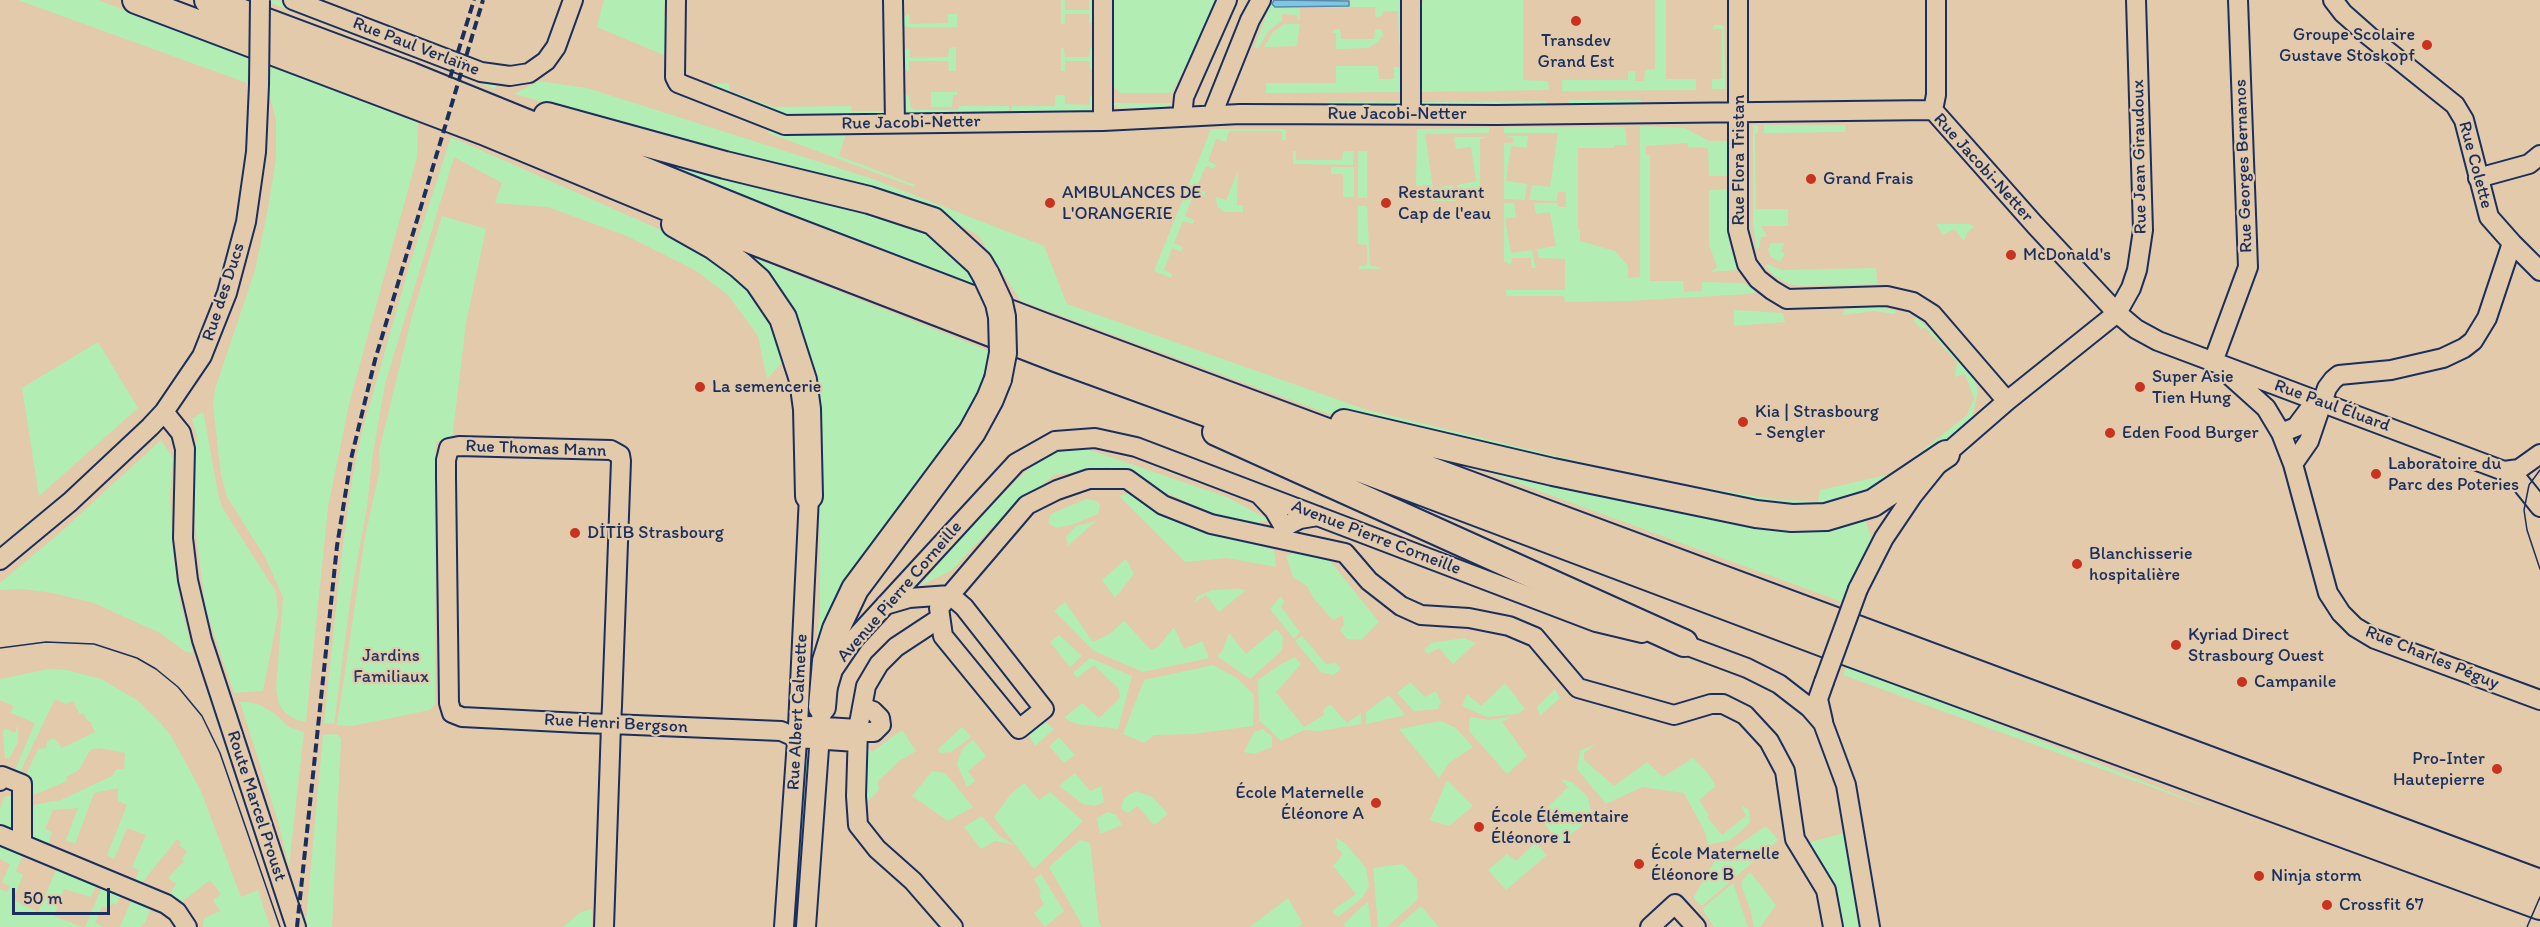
<!DOCTYPE html>
<meta charset="utf-8">
<style>
body{margin:0}
#map{position:relative;width:2540px;height:927px;overflow:hidden;background:#e2caab;font-family:Itim,sans-serif}
canvas{display:block}
.scale{position:absolute;left:12px;top:888px;width:98px;height:27px;box-sizing:border-box;border:3px solid #1b2f5e;border-top:0;padding-left:8px;font-size:18px;line-height:21px;white-space:nowrap;color:#1b2f5e;-webkit-text-stroke:4px #e2caab;paint-order:stroke}
</style>
<div id="map">
<canvas width="2540" height="927"></canvas>
<div class="scale">50 m</div>
</div>
<script>
const context = document.querySelector('canvas').getContext('2d');
context.lineJoin = 'round';
function fill(path, color) {
  context.fillStyle = color;
  context.fill(path, 'evenodd');
}
function toPath(rows) {
  const path = new Path2D();
  for (const r of rows) {
    path.moveTo(r[0], r[1]);
    for (let i = 2; i < r.length; i += 2) path.lineTo(r[i], r[i + 1]);
  }
  return path;
}
function stroke(path, color, width, dash) {
  context.strokeStyle = color;
  context.lineWidth = width;
  context.lineCap = dash ? 'butt' : 'round';
  context.setLineDash(dash || []);
  context.stroke(path);
}
function label(font, color, halo, rows, align = 'center') {
  context.font = font + ' Itim,sans-serif';
  context.lineWidth = 4.5;
  context.setLineDash([]);
  context.textBaseline = 'middle';
  context.strokeStyle = halo;
  context.fillStyle = color;
  for (const [text, x, y, turn = 0] of rows) {
    context.save();
    context.translate(x, y);
    context.rotate((+turn || 0) * Math.PI / 180);
    context.textAlign = isNaN(turn) ? turn : align;
    if (halo) context.strokeText(text, 0, 0);
    context.fillText(text, 0, 0);
    context.restore();
  }
}
fill(toPath([
 [18,0,98,0,249,57,247,83],
 [263,0,278,0,497,83,495,89],
 [604,0,665,0,664,16,671,22,667,65,664,65,666,56,597,27],
 [1061,0,1065,0,1065,10,1089,10,1089,0,1093,1,1095,3,1095,20,1089,24,1089,14,1065,14,1065,24,1061,24],
 [1110,0,1215,0,1200,38,1172,93,1120,93,1110,83],
 [1272,0,1272,4,1349,6,1349,0,1401,0,1402,43,1399,45,1398,11,1383,11,1382,16,1375,17,1375,7,1300,8,1300,20,1298,20,1297,15,1282,14,1282,21,1269,30,1258,48,1254,48],
 [1424,0,1523,0,1523,80,1548,81,1549,90,1417,92,1418,5],
 [1655,0,1666,0,1666,79,1696,79,1696,90,1562,91,1562,80,1628,80,1628,71,1635,71,1635,81,1644,81,1645,70,1655,69],
 [909,14,910,24,948,23,948,14,957,14,957,27,906,27,901,22,902,17],
 [1285,24,1300,24,1297,46,1264,47,1273,32],
 [1714,25,1724,25,1725,89,1712,89,1712,79,1722,79,1722,29,1712,29],
 [1334,29,1340,29,1341,39,1374,39,1375,29,1381,29,1383,35,1378,42,1368,48,1336,49,1336,33,1333,33],
 [956,47,956,71,949,71,948,61,909,61,909,72,901,66,903,51,909,48,910,58,948,57,949,48],
 [1061,47,1064,48,1065,57,1089,57,1090,48,1093,48,1095,50,1095,68,1090,70,1089,61,1065,61,1065,71,1061,71],
 [268,64,418,123,417,157,349,404,328,507,306,722,297,720,285,713,279,704,276,689,283,597,265,557,227,497,221,475,213,406,215,389,255,270,268,209,276,158,276,120,268,88],
 [1336,66,1378,66,1379,79,1394,79,1394,67,1399,67,1404,74,1405,92,1266,93,1266,83,1336,83],
 [539,81,587,88,873,179,1044,246,1067,304,1367,410,1597,466,1595,486,1864,516,1873,544,1859,567,1845,603,1021,301,979,236,932,208,514,94],
 [729,83,730,91,774,107,851,106,852,111,887,111,884,114,780,114,708,87,711,84],
 [931,92,957,92,957,95,953,95,952,107,931,107],
 [906,94,909,96,911,108,915,110,958,110,959,106,1009,106,1009,113,910,114,903,107,902,97],
 [1055,95,1065,95,1065,104,1090,105,1090,95,1093,96,1095,99,1094,113,1011,114,1012,106,1055,106],
 [1568,100,1641,100,1641,105,1571,106],
 [1548,101,1545,106,1425,106,1420,102],
 [1327,102,1401,102,1396,106,1338,108],
 [1111,103,1174,103,1163,108,1118,108],
 [1753,125,1758,126,1758,133,1755,134,1756,209,1788,209,1788,226,1761,226,1767,236,1761,237,1759,248,1756,249,1753,223],
 [1764,125,1845,125,1845,132,1764,133],
 [1640,126,1685,128,1709,141,1728,141,1728,176,1709,176,1708,148,1688,147,1687,143,1646,146,1646,155,1650,155,1650,281,1683,281,1684,292,1702,291,1702,282,1744,283,1756,292,1748,294,1628,301,1565,302,1564,296,1506,296,1506,290,1565,290,1565,259,1539,258,1537,249,1556,246,1550,212,1536,214,1534,203,1558,203,1558,207,1566,207,1566,192,1558,192,1557,201,1529,200,1532,185,1550,187,1558,133,1504,133,1504,127,1625,127,1627,145,1615,145,1614,148,1578,148,1578,229,1580,229,1580,241,1615,251,1628,266,1628,278,1640,277],
 [1489,128,1489,133,1425,134,1433,188,1453,185,1455,201,1432,201,1430,185,1416,186,1417,129],
 [1211,129,1286,129,1286,140,1282,140,1281,131,1229,131,1226,142,1216,139,1208,161,1216,165,1214,169,1206,166,1196,188,1205,192,1204,197,1194,193,1185,216,1194,220,1193,224,1183,221,1174,243,1183,247,1181,252,1172,248,1164,270,1172,274,1171,278,1154,271],
 [769,130,847,131,839,156,915,185,914,187,768,133],
 [1504,136,1528,136,1527,148,1511,146,1506,181,1527,184,1525,200,1504,199,1504,143,1513,143,1514,138],
 [451,137,679,238,730,272,745,288,768,318,786,358,767,379,758,336,728,295,695,270,627,236,548,207,495,203,502,183,454,157,385,384,373,453,367,507,351,595,334,724,324,723,341,562,351,486,362,432,411,260],
 [1454,137,1489,137,1480,139,1480,198,1489,200,1459,199,1457,185,1476,181,1471,147,1456,149],
 [613,144,849,206,936,234,963,257,985,292],
 [1293,151,1296,151,1296,160,1342,160,1343,151,1354,151,1353,165,1293,164],
 [1358,151,1367,151,1367,198,1358,198],
 [1331,167,1354,167,1354,197,1343,197,1343,174,1331,174],
 [1238,171,1237,205,1243,205,1243,212,1224,212,1217,206,1216,197,1226,200],
 [1728,189,1729,244,1738,270,1710,272,1717,267,1709,245,1709,190],
 [1504,203,1514,203,1516,217,1505,219,1511,253,1532,250,1536,268,1531,268,1531,258,1512,258,1511,265,1504,261],
 [1358,206,1367,206,1370,266,1380,267,1380,269,1359,269,1359,266,1367,266,1367,245,1358,244],
 [442,216,486,229,466,323,452,441,436,441,435,704,430,710,352,726,337,725,365,537,380,469,379,451,412,316],
 [1936,224,1970,224,1974,227,1967,233,1964,241,1954,229,1943,235],
 [1771,243,1785,243,1781,251,1785,254,1780,262,1771,257,1768,250],
 [749,256,994,353,984,403,885,540,817,702,809,702,820,612,820,476,817,392,807,349,794,314],
 [1767,264,1782,270,1876,268,1877,284,1798,286,1787,283,1773,275,1765,266],
 [1876,307,1896,310,1895,314,1874,311,1843,315,1844,309],
 [1734,310,1783,313,1785,322,1734,326],
 [1915,317,1938,336,1974,379,1978,390,1973,415,1977,419,1901,481,1824,510,1692,493,1694,486,1778,500,1818,501,1820,490,1891,474,1907,463,1967,415,1974,398,1965,374,1955,377,1957,362,1925,327,1921,329,1914,321],
 [98,342,138,408,39,496,22,388],
 [202,412,204,415,218,494,222,507,276,592,278,615,263,691,234,693,206,610,195,526,193,472,197,435,192,419],
 [161,440,173,458,170,496,173,553,180,602,193,653,186,652,160,633,94,603,53,593,23,589,0,590,0,583,62,531],
 [1078,446,1227,497,1269,520,1244,527,1108,467,1054,475,991,528,952,570,920,586,972,524,1047,451],
 [1132,492,1194,527,1274,550,1276,567,1227,558,1185,562,1119,496],
 [1086,499,1097,501,1100,505,1098,514,1071,525,1056,528,1048,523,1051,514],
 [1096,521,1071,543,1068,547,1066,537,1076,526],
 [1304,549,1331,562,1379,622,1361,640,1347,639,1340,630,1344,625,1343,615,1333,620,1314,599,1307,586,1293,577,1286,556],
 [1126,559,1134,574,1115,598,1102,580],
 [1238,589,1246,590,1219,612,1206,595,1194,603,1197,597,1212,590],
 [1281,596,1284,602,1281,607,1300,632,1294,639,1270,609],
 [1065,602,1093,642,1111,633,1124,621,1151,650,1158,647,1174,627,1184,649,1202,641,1209,658,1143,672,1094,651,1054,611],
 [1276,629,1283,637,1282,650,1250,679,1217,656,1223,650,1229,633,1246,654],
 [1059,635,1082,656,1070,667,1050,642],
 [1302,636,1326,664,1335,663,1340,667,1339,671,1333,675,1321,672,1295,641],
 [1464,638,1476,643,1453,664,1439,648,1428,654,1424,650,1431,643],
 [1295,657,1301,664,1276,692,1304,727,1324,715,1323,710,1330,704,1347,723,1361,713,1361,724,1320,731,1304,730,1281,741,1259,720,1258,680,1281,664],
 [1090,658,1132,676,1118,729,1076,724,1064,718,1082,703,1099,718,1120,698,1119,689,1094,665,1077,678,1073,673],
 [1847,664,2220,812,1843,675],
 [1213,665,1237,678,1254,695,1253,726,1193,734,1154,735,1145,743,1123,734,1144,680],
 [49,669,67,670,101,679,137,700,158,720,171,736,200,789,241,897,258,890,270,927,203,927,204,918,220,911,213,900,221,894,210,880,182,902,169,895,176,884,168,878,184,861,182,859,187,851,179,845,181,842,177,839,141,884,135,881,139,870,132,867,146,835,127,828,114,859,107,855,127,805,118,801,118,788,94,793,75,844,66,840,78,808,53,810,45,829,52,832,48,845,32,839,29,835,32,805,61,800,112,776,117,769,124,769,125,753,100,748,90,750,79,770,66,777,67,781,31,796,31,777,26,775,38,749,46,748,47,741,54,738,62,748,95,732,90,721,88,721,83,713,80,715,73,701,66,704,55,699,20,772,15,770,35,723,11,713,13,706,0,700,0,679],
 [1410,682,1425,697,1436,691,1441,702,1438,709,1414,711,1397,693],
 [1505,683,1525,709,1518,714,1487,717,1462,706,1467,694,1481,706],
 [1555,689,1560,698,1540,716,1537,707],
 [1389,695,1405,715,1366,724,1366,712],
 [240,702,249,702,260,705,275,714,289,727,304,732,289,866,278,821],
 [1470,717,1488,720,1511,717,1502,722,1527,756,1507,774,1469,731],
 [1043,720,1054,729,1035,746,1027,733],
 [1441,721,1456,728,1473,747,1449,763,1439,778,1399,729],
 [18,724,18,742,9,759,5,758,3,732,5,728,15,733],
 [962,727,971,737,951,752,940,753,938,750,940,747],
 [1263,729,1272,737,1272,747,1254,754,1244,752,1254,732],
 [902,730,916,751,899,761,878,781,879,790,862,807,865,746,872,752],
 [337,734,341,738,332,927,308,927,306,920,323,735],
 [1059,737,1075,755,1064,763,1049,746],
 [973,740,986,756,968,771,975,781,967,787,957,764,962,749],
 [1597,743,1584,753,1584,760,1614,786,1647,762,1663,777,1693,758,1707,772,1716,786,1699,800,1709,815,1707,817,1722,835,1746,816,1741,805,1749,810,1750,823,1730,840,1708,845,1705,832,1684,793,1642,787,1606,804,1577,769,1580,751],
 [805,762,810,762,799,927,794,927],
 [932,771,945,773,973,807,948,821,912,796],
 [1075,773,1090,791,1101,786,1104,802,1095,806,1083,804,1059,786],
 [1561,779,1572,782,1588,797,1592,817,1561,843,1538,817,1568,787],
 [1447,780,1473,806,1449,826,1430,820],
 [1024,783,1039,800,1050,792,1083,821,1034,869,994,817,1010,795],
 [1136,791,1152,797,1168,814,1154,825,1137,806,1128,813,1121,809,1124,798],
 [9,796,15,798,14,826,8,828,0,826,0,809,4,797],
 [1108,812,1116,815,1122,825,1100,834,1097,818],
 [982,816,999,836,1015,845,995,841,981,849,964,827],
 [1766,826,1778,840,1702,906,1693,898,1715,861],
 [1844,833,1857,890,1860,927,1839,927,1828,878,1808,843],
 [1335,837,1346,844,1366,868,1369,886,1363,897,1338,917,1332,911,1356,894,1333,866,1343,854,1336,847,1338,844],
 [1080,840,1090,843,1099,923,1101,927,1083,927,1049,867],
 [1535,843,1547,855,1506,890,1488,870,1507,854,1516,861],
 [0,846,23,855,16,871,23,875,13,900,38,912,56,870,96,886,91,897,64,889,54,916,82,927,0,927,0,889,7,892,10,886,2,882,10,864,0,859],
 [1403,864,1417,879,1418,899,1387,927,1378,927,1373,868],
 [1750,872,1776,905,1760,927,1754,927,1751,911,1742,888,1742,881],
 [1041,874,1064,911,1045,927,1034,913,1044,905,1039,894,1041,891,1034,879],
 [1733,883,1748,927,1714,927,1702,909],
 [102,887,121,895,116,905,112,903,109,909,102,906,95,923,104,927,85,927],
 [1288,898,1303,924,1297,927,1250,927],
 [132,899,151,907,145,923,143,923,141,927,120,927],
 [1368,901,1371,927,1345,927,1344,924],
 [1421,906,1439,927,1397,927],
 [592,909,592,927,563,927,581,912]
]), '#b2eeb4');
const water = toPath([
 [1274,0,1349,1,1349,6,1275,7,1272,4,1274,0]
]);
fill(water, '#7fc6e0');
stroke(water, '#578aac', 1.5);
const minor = toPath([
 [293,0,481,72,510,76,529,73,546,61,556,47,573,0],
 [676,0,675,77,678,83,785,125,1103,121,1240,114,1497,115,1933,110],
 [893,0,895,123],
 [1103,0,1103,121],
 [1411,0,1411,114],
 [1738,0,1738,230,1747,264,1758,279,1772,290,1787,299,1887,296,1913,302,1932,314,2007,401],
 [1933,110,2035,225,2117,313,2136,329,2158,341,2504,471,2520,482,2540,507],
 [1933,110,1936,95,1936,0],
 [1212,115,1250,20,1261,0],
 [1182,117,1184,97,1227,0],
 [2478,178,2529,164,2540,155],
 [2512,243,2540,271],
 [2213,362,2248,267,2238,0],
 [2226,372,2266,408,2281,433,2293,464,2328,593,2341,613,2355,627,2375,639,2540,700],
 [164,412,181,433,185,449,183,538,188,580,202,640,296,927],
 [2281,433,2296,427,2311,407,2321,402],
 [2293,464,2309,441,2327,388,2333,380,2339,375,2391,370,2443,358,2464,348,2473,341,2487,318,2512,243,2489,217,2464,120,2455,105,2369,36,2343,13,2333,0],
 [2504,471,2519,469,2540,454],
 [1260,495,1274,510,1284,527,1300,519,1318,516],
 [0,560,70,502,150,427,164,412,202,356,227,293,246,222,256,152,259,85],
 [1858,589,1884,538,1913,495,1946,454,2007,401,2117,313,2131,288,2137,270,2143,230,2136,0],
 [950,595,964,607,1044,709,1019,729,943,636,939,608,1027,505,1057,490,1089,479,1127,479,1163,505,1211,524,1345,553,1369,581,1401,606,1421,615,1469,618,1509,626,1535,637,1578,688,1674,715,1711,704,1723,704,1745,715,1769,741,1785,771,1795,839,1826,890,1833,927],
 [885,605,909,598,950,595],
 [940,618,896,647,879,664,866,686,858,729,856,796,858,825,877,849,913,881,953,927],
 [1672,640,1747,668,1779,684,1810,708,1823,723,1846,785,1870,927],
 [1823,721,1818,699,1824,682],
 [809,726,858,729],
 [858,732,874,732,881,725,880,718,873,711,862,707],
 [0,781,2,776,22,784,22,844],
 [0,835,166,904,177,912,187,927],
 [604,927,610,755,611,724,612,706,621,461,620,455,611,450,459,446,449,448,446,460,446,477,449,703,452,713,462,717,581,723,611,724,635,725,781,731,797,738,857,742],
 [784,927,798,726,809,496],
 [806,927,822,707,833,670,854,639,1016,463,1055,441,1095,438,1136,447,1596,622,1642,633],
 [1650,927,1675,904,1696,927]
]);
const highway = toPath([
 [136,0,483,131,686,215,1058,359,1364,470,1850,653,2540,906],
 [208,0,411,76,776,224,1045,327,2540,883],
 [547,116,725,165,869,200,933,221,979,263,986,275],
 [675,224,714,246,740,265,758,281,783,318,803,380,807,409,809,496],
 [1344,423,1553,472,1756,514,1792,518,1826,517,1873,503,1946,454],
 [1216,432,1684,643],
 [822,707,826,661,836,629,855,589,972,432,990,399,998,379]
]);
stroke(minor, '#1b2f5e', 22);
stroke(highway, '#1b2f5e', 30);
stroke(minor, '#e2caab', 18);
stroke(highway, '#e2caab', 26);
stroke(toPath([
 [2540,470,2529,485,2524,510,2527,530,2540,569],
 [0,648,46,642,94,644,137,658,156,669,178,687,202,716,220,753,280,927],
 [2527,927,2540,897]
]), '#1b2f5e', 1.5);
stroke(toPath([
 [450,78,474,0],
 [297,927,337,546,351,459,375,360,483,0]
]), '#1b2f5e', 4, [9, 4.5]);
const minorBridge = toPath([
 [259,85,260,0],
 [1824,682,1858,589]
]);
const highwayBridge = toPath([
 [986,275,999,303,1002,317,1003,353,998,379]
]);
stroke(minorBridge, '#1b2f5e', 22, []);
stroke(highwayBridge, '#1b2f5e', 30, []);
stroke(minorBridge, '#e2caab', 18);
stroke(highwayBridge, '#e2caab', 26);
for (const [x, y, r, color] of [
 [1576,21,6,"#c8321e"],
 [2427,45,6,"#c8321e"],
 [1811,179,6,"#c8321e"],
 [1050,203,6,"#c8321e"],
 [1386,203,6,"#c8321e"],
 [2011,255,6,"#c8321e"],
 [700,387,6,"#c8321e"],
 [2140,387,6,"#c8321e"],
 [1743,422,6,"#c8321e"],
 [2110,433,6,"#c8321e"],
 [2376,474,6,"#c8321e"],
 [575,533,6,"#c8321e"],
 [2077,564,6,"#c8321e"],
 [2176,645,6,"#c8321e"],
 [2242,682,6,"#c8321e"],
 [2497,769,6,"#c8321e"],
 [1376,803,6,"#c8321e"],
 [1479,827,6,"#c8321e"],
 [1639,864,6,"#c8321e"],
 [2259,876,6,"#c8321e"],
 [2327,905,6,"#c8321e"]
]) {
  const dot = new Path2D();
  dot.arc(x, y, r, 0, 2 * Math.PI);
  context.fillStyle = color;
  context.fill(dot);
  stroke(dot, '#e2caab', 2);
}
label('18px', '#1b2f5e', '#e2caab', [
 ["Groupe Scolaire",2415,35,"right"],
 ["Gustave Stoskopf",2415,56,"right"],
 ["Transdev",1576,41,"center"],
 ["Grand Est",1576,62,"center"],
 ["Grand Frais",1823,179],
 ["AMBULANCES DE",1062,193],
 ["L'ORANGERIE",1062,214],
 ["Restaurant",1398,193],
 ["Cap de l'eau",1398,214],
 ["McDonald's",2023,255],
 ["Super Asie",2152,377],
 ["Tien Hung",2152,398],
 ["La semencerie",712,387],
 ["Kia | Strasbourg",1755,412],
 ["- Sengler",1755,433],
 ["Eden Food Burger",2122,433],
 ["Laboratoire du",2388,464],
 ["Parc des Poteries",2388,485],
 ["DİTİB Strasbourg",587,533],
 ["Blanchisserie",2089,554],
 ["hospitalière",2089,575],
 ["Kyriad Direct",2188,635],
 ["Strasbourg Ouest",2188,656],
 ["Campanile",2254,682],
 ["Pro-Inter",2485,759,"right"],
 ["Hautepierre",2485,780,"right"],
 ["École Maternelle",1364,793,"right"],
 ["Éléonore A",1364,814,"right"],
 ["École Élémentaire",1491,817],
 ["Éléonore 1",1491,838],
 ["École Maternelle",1651,854],
 ["Éléonore B",1651,875],
 ["Ninja storm",2271,876],
 ["Crossfit 67",2339,905]
], 'left');
label('18px', '#1b2f5e', '#e2caab', [
 ["Rue Paul Verlaine",416,47,21],
 ["Rue Jacobi-Netter",1397,114],
 ["Rue Jacobi-Netter",911,123,-1],
 ["Rue Jean Giraudoux",2140,157,-91],
 ["Rue Flora Tristan",1739,160,-90],
 ["Rue Colette",2475,165,75],
 ["Rue Georges Bernanos",2244,166,-92],
 ["Rue Jacobi-Netter",1983,168,48],
 ["Rue des Ducs",224,292,-72],
 ["Rue Paul Éluard",2332,406,20],
 ["Rue Thomas Mann",536,449,2],
 ["Avenue Pierre Corneille",1376,538,21],
 ["Avenue Pierre Corneille",900,592,-49],
 ["Rue Charles Péguy",2432,658,22],
 ["Rue Albert Calmette",798,712,-87],
 ["Rue Henri Bergson",616,724,3],
 ["Route Marcel Proust",256,806,72]
]);
label('18px', '#233962', '#e2caab', [
 ["Jardins",391,656],
 ["Familiaux",391,677]
]);
</script>
